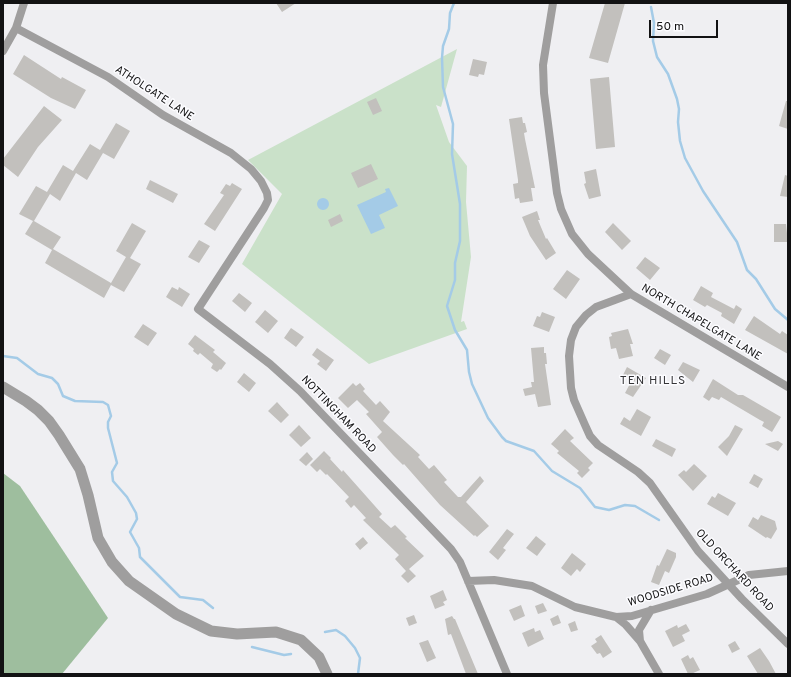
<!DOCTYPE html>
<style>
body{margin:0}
#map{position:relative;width:791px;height:677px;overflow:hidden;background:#efeff2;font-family:Overpass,sans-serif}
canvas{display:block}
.frame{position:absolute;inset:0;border:4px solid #121213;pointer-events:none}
.scale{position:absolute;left:649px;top:20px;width:69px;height:18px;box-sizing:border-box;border:2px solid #121213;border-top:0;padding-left:5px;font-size:12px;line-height:14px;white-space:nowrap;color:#121213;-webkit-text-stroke:3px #fcfcff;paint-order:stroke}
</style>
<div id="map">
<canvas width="791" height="677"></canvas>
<div class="frame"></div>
<div class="scale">50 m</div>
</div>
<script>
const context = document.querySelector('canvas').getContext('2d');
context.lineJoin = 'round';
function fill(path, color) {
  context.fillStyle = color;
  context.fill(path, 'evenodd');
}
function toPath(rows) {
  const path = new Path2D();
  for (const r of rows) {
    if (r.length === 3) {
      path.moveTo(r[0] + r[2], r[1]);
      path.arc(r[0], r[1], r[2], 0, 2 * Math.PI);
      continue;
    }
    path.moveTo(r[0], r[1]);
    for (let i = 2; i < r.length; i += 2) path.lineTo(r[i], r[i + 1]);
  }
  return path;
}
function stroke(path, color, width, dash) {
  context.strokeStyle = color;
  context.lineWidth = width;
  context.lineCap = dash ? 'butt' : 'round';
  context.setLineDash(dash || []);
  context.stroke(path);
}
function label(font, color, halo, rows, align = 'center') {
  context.font = font + ' Overpass,sans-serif';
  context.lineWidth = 3;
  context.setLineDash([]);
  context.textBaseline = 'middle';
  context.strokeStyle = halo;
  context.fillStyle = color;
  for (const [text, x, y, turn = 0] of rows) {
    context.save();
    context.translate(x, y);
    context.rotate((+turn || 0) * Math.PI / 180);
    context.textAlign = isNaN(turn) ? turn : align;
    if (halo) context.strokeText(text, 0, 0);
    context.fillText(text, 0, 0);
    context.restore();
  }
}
fill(toPath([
 [457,49,441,107,436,105,449,142,467,166,466,202,471,257,461,322,464,321,467,329,369,364,242,264,282,194,248,160]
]), '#cae1c9');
fill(toPath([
 [3,473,20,486,108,618,62,674,3,674]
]), '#9ebe9e');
fill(toPath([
 [389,188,398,206,379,215,385,228,371,234,357,205,386,192,385,189],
 [323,204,6]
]), '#a4cbe7');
stroke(toPath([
 [454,3,450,13,449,29,443,46,442,58,443,87,453,124,452,154,460,204,460,241,455,263,455,280,447,306,455,330,467,350,469,372,472,384,488,418,502,437,506,441,534,451,552,471,580,488,595,507,609,510,625,505,635,506,659,520],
 [651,7,654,23,653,41,657,57,668,74,677,99,679,109,678,122,680,141,685,158,703,191,737,242,747,270,756,279,775,309,788,320],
 [3,356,17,358,38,374,52,378,58,384,63,396,75,401,103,402,108,405,111,416,108,422,108,428,117,463,112,472,113,481,127,497,136,513,137,519,130,532,139,548,140,557,180,597,203,600,213,608],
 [325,632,336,630,345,636,355,648,360,658,358,674],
 [252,647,284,655,291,654]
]), '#a4cbe7', 2.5);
fill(toPath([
 [276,3,296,3,282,12],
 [605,3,625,3,608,63,589,58],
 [24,55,61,79,62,77,86,90,75,109,51,98,13,74],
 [473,59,487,62,484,75,479,74,478,77,469,75],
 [609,77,615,147,596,149,590,79],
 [376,98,382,111,373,115,367,102],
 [786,101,788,101,788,129,779,126],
 [44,106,62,120,38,147,18,177,3,165,3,159],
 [522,117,523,123,525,123,527,132,524,133,525,139,535,188,531,188,533,201,520,203,519,198,515,199,513,184,518,183,518,180,509,119],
 [116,123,130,131,114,159,103,153,87,180,76,173,60,201,50,194,34,221,61,237,53,249,111,283,126,257,116,251,132,223,146,231,130,258,141,264,124,292,111,285,104,298,45,263,52,250,25,234,33,221,19,214,36,186,47,192,63,165,73,171,90,144,100,150],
 [371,164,378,179,358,188,351,173],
 [596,169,601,196,589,199,584,184,586,183,584,172],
 [785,175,788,176,788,197,780,196],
 [150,180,178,194,173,203,146,189],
 [232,183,242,189,215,231,204,224,224,195,220,193,226,184,230,186],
 [537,211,540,220,538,220,546,239,547,238,556,253,546,260,530,236,522,217],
 [340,214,343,221,331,227,328,220],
 [613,223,631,241,622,250,605,232],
 [774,224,786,224,788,242,774,242],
 [199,240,210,246,199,263,188,257],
 [645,257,660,268,650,280,636,268],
 [567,270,580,279,566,299,553,289],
 [701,286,713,293,711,297,734,309,736,305,742,309,734,324,721,316,722,313,707,305,705,307,693,300],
 [172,287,178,290,179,287,190,294,182,307,166,297],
 [239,293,252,303,245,312,232,301],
 [265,310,278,321,268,333,255,322],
 [542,312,555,317,549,332,533,326,537,316,540,317],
 [754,316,780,334,782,331,788,335,788,354,745,330],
 [143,324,157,333,148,346,134,337],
 [291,328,304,337,296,347,284,338],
 [628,329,633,344,630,344,633,356,619,359,616,348,611,349,609,337,612,336,611,333],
 [195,335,215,350,213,352,226,363,221,370,220,369,217,372,211,368,213,364,200,353,198,355,193,351,194,349,188,344],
 [544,347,544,353,546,353,547,364,545,364,551,405,538,407,535,394,525,396,523,389,532,387,531,382,534,382,531,348],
 [317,348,334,360,326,371,317,364,320,361,312,355],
 [660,349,671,355,665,365,654,358],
 [683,362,700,370,693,382,678,370],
 [627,367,646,378,633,397,625,393,632,380,623,375],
 [244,373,256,383,249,392,237,382],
 [713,379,738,395,743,395,781,417,772,432,762,426,764,422,760,420,721,397,719,400,712,397,709,401,703,397],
 [353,383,356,386,360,383,365,389,363,391,376,405,380,401,390,412,383,421,420,455,418,457,429,469,434,465,447,480,444,482,458,497,461,497,480,476,484,481,466,502,489,526,477,537,475,535,474,536,440,505,404,464,403,465,393,455,377,437,382,432,366,414,369,412,357,400,348,408,338,398],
 [277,402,289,415,281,423,268,411],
 [637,409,651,417,641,436,620,424,624,417,630,421],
 [299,425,311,438,301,447,289,435],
 [735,425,743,429,727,456,718,447,729,436],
 [565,429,574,438,570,441,593,463,588,468,590,470,582,478,577,473,579,471,557,453,559,451,551,444],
 [656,439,676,449,672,457,652,446],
 [778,441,783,444,778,451,765,444],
 [324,451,331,458,330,459,342,472,343,470,382,514,379,517,391,528,395,525,407,537,405,538,424,556,409,569,416,576,408,583,401,576,406,571,395,559,399,555,363,520,366,518,354,505,351,508,345,501,349,497,327,474,326,475,320,469,317,472,310,465],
 [307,452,313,459,306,466,299,460],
 [694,464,707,476,693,491,678,475,684,470,686,472],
 [754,474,763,479,758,488,749,483],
 [718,493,736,503,728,516,707,504,712,496,715,498],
 [761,515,775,521,777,529,771,539,767,537,766,538,748,526,753,517,758,520],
 [507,529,514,534,503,548,506,550,498,560,489,552],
 [536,536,546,544,537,556,526,548],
 [363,537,368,543,360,550,355,544],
 [667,549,676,553,676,557,669,573,665,571,659,585,651,582,657,565,659,566],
 [572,553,586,564,580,572,577,569,571,576,561,568],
 [443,590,447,600,443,602,445,605,435,609,430,596],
 [543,603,547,611,538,614,535,606],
 [521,605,525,616,514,621,509,610],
 [414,615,417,623,409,626,406,618],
 [558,615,561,623,553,626,550,619],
 [452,616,454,619,455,619,478,674,466,674,451,634,448,635,445,619],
 [575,621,578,630,571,632,568,624],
 [686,624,690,631,682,635,685,641,673,647,665,631,677,625,678,628],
 [534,628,535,632,540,630,544,639,528,647,522,633],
 [601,635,612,652,603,658,600,653,597,654,591,646,597,642,595,639],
 [428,640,436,658,427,662,419,643],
 [735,641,740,649,732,653,728,645],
 [760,648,769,661,776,674,758,674,747,656],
 [688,655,690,659,693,657,700,670,691,674,688,674,681,659]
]), '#c2c0bd');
stroke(toPath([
 [553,3,543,65,544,93,557,193,561,209,572,234,588,254,631,294,788,387],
 [16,28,108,77,163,115,231,153,251,169,261,181,267,193,268,200,264,208,198,309,270,364,300,391,451,549,460,562,468,581,507,674],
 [3,51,16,28,24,3],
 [631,294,596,307,586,315,576,327,571,340,569,356,571,388,574,400,585,425,590,436,598,445,638,472,650,483,698,551,742,599,788,644],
 [468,581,494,580,532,586,575,607,616,617,632,616,707,594,749,575,788,571],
 [616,617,626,625,640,641,659,674],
 [640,641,639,630,651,610]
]), '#9f9e9e', 8);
stroke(toPath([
 [3,387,26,401,38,410,49,421,59,435,80,469,88,495,98,538,112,562,129,581,176,614,211,631,237,634,276,632,301,640,319,657,327,674]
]), '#9f9e9e', 11);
label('11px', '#121213', '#fcfcff', [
 ["ATHOLGATE LANE",154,94,33],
 ["NORTH CHAPELGATE LANE",701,323,31],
 ["NOTTINGHAM ROAD",338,415,46],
 ["OLD ORCHARD ROAD",734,571,47],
 ["WOODSIDE ROAD",671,591,-17]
]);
context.letterSpacing = '1px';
label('12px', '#343437', '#fcfcff', [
 ["TEN HILLS",653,382]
]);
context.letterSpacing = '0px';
</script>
